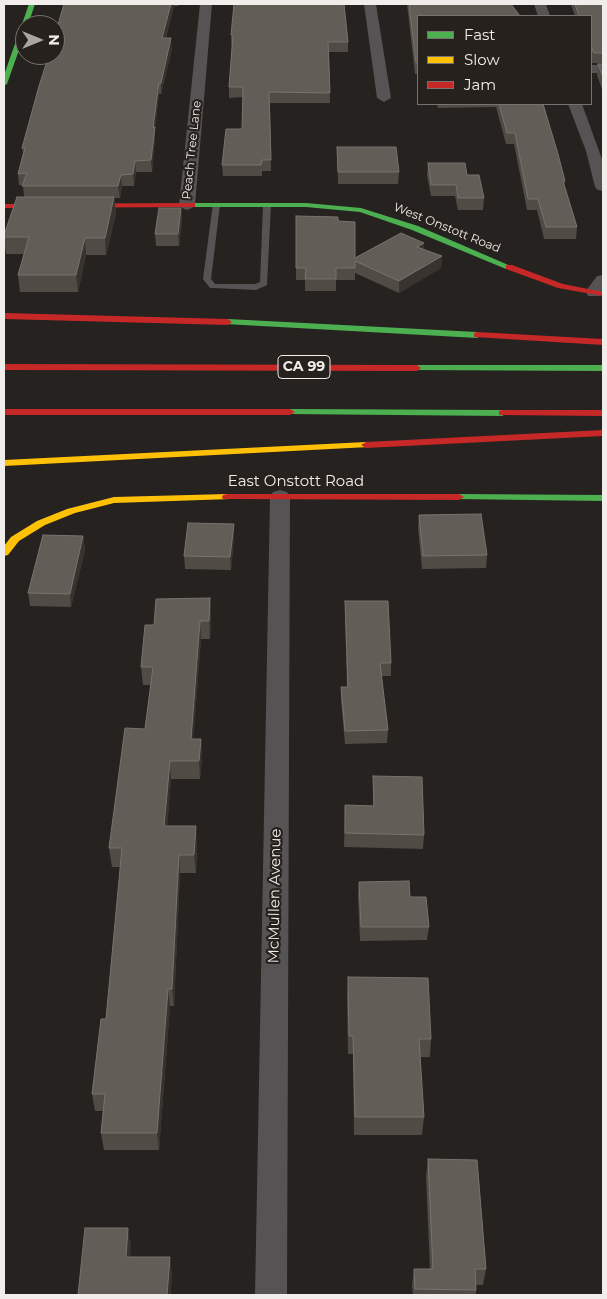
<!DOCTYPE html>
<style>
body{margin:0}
#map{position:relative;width:607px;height:1299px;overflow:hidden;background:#252220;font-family:Montserrat,sans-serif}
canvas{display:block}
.frame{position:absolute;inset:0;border:5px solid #f1edeb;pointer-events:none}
.legend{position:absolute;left:417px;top:15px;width:175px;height:90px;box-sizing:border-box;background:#27211e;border:1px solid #787370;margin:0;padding:6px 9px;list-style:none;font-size:15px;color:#f1edeb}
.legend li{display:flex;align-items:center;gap:10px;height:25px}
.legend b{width:25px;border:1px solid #787370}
.north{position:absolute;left:15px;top:15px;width:50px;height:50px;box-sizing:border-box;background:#27211e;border:1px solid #787370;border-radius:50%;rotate:90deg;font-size:14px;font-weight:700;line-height:20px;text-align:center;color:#f1edeb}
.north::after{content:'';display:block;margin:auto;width:18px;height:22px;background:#aaa6a4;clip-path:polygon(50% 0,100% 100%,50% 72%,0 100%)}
</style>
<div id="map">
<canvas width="607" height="1299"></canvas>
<div class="frame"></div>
<ul class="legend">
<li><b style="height:6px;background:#4caf50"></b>Fast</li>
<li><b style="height:6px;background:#ffc107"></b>Slow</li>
<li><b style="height:6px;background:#c62828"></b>Jam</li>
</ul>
<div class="north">N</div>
</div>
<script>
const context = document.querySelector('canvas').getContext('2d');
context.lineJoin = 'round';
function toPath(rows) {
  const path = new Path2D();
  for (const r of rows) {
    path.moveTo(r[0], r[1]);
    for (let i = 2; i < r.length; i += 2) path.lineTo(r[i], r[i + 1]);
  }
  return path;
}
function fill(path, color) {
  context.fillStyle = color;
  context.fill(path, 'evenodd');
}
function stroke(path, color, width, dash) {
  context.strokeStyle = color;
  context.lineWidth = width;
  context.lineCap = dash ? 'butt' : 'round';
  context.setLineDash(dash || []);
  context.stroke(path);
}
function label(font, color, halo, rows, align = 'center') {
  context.font = font + ' Montserrat,sans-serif';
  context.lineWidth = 4.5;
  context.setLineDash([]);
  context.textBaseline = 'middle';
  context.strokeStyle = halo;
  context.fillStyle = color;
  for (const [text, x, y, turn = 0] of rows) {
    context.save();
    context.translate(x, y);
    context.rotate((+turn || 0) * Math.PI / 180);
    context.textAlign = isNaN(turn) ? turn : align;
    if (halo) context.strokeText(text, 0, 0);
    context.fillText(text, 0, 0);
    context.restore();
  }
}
fill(toPath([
 [213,203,220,205,211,279,215,284,255,284,260,282,263,205,267,203,271,205,267,285,256,290,213,288,210,288,203,279,213,203]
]), '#555353');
fill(toPath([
 [200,4,212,4,195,205,192,208,187,210,182,208,179,205,200,4],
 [364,4,376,4,391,98,384,102,377,98,364,4],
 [534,4,546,4,550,16,538,16,534,4],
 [591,65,603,65,603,73,591,73,591,65],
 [568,104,582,104,603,162,603,191,598,190,595,187,586,151,568,104],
 [603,275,603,291,600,296,588,296,586,292,588,288,597,276,603,275],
 [280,490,287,492,290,496,287,1295,255,1295,270,496,273,492,280,490]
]), '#555353');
fill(toPath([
 [29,4,35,4,28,25,25,25,25,33,7,84,4,86,4,75,29,4],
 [189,203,306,203,361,208,418,226,513,267,506,269,412,230,360,212,306,207,189,207,189,203],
 [228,319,477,332,481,335,477,338,225,324,224,322,228,319],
 [417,365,603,365,603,371,414,370,413,368,417,365],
 [290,409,502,410,507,413,502,416,287,414,287,410,290,409],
 [459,494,603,495,603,501,455,499,454,497,455,495,459,494]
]), '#4caf50');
fill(toPath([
 [366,442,369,443,371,445,369,447,4,466,4,460,366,442],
 [227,494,231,495,232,497,231,499,114,503,75,513,45,525,19,541,8,555,4,556,4,546,11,537,37,521,67,509,114,497,227,494]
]), '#ffc107');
fill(toPath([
 [192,203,195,203,195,207,4,208,4,204,192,203],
 [506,265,512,265,563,284,603,292,603,296,558,288,506,269,506,265],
 [4,313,228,319,232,322,228,325,4,319,4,313],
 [477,332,603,339,603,345,474,337,474,333,477,332],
 [4,364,417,365,421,368,417,371,4,370,4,364],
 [4,409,290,409,295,412,290,415,4,415,4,409],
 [502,410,603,410,603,416,499,415,499,411,502,410],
 [603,430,603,436,366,448,361,445,366,442,603,430],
 [227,494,459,494,464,497,459,500,223,499,222,497,223,495,227,494]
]), '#c62828');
fill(toPath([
 [64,4,178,4,178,6,174,6,166,38,172,49,161,94,159,94,155,128,155,138,152,172,136,172,134,186,122,186,120,198,114,198,116,214,106,255,86,255,78,292,20,292,18,275,24,254,6,254,4,242,4,235,24,197,23,185,19,185,18,174,23,153,22,148],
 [407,4,511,4,418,16,418,74,415,74],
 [571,4,603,4,603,63,592,63,591,60,591,16,575,16],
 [231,35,348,42,348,52,329,52,330,103,270,103,271,171,262,171,262,176,223,176,222,165,242,129,243,97,229,98,229,87,232,45,231,45],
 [598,64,603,64,603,92,597,75],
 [437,104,543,104,565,181,564,185,577,227,576,239,544,239,537,210,527,210,514,144,506,144,496,107,438,108],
 [337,147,399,172,398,184,338,184],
 [428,163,467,175,484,198,483,210,458,210,455,196,431,196,427,175],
 [181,208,182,220,179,246,156,246,155,234],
 [296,216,338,221,355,258,424,243,424,250,442,256,441,268,399,293,355,273,355,280,336,280,336,291,305,291,305,280,296,280],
 [419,515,487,555,486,568,422,569,418,528],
 [83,536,85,550,71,607,30,606,28,593],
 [234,537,231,570,185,569,184,556],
 [210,598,211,616,210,639,201,639,193,739,201,739,202,757,200,779,171,779,167,826,197,844,196,873,180,873,174,1006,170,1006,159,1150,104,1150,101,1133,103,1111,95,1111,92,1094,106,1019,121,867,112,867,109,848,145,729,151,685,143,685,141,667,154,625],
 [345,601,391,663,391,676,381,676,388,730,387,743,345,744,341,700,341,687,347,687,345,615],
 [373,776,424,835,423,849,344,847,345,805,373,806],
 [359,882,410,897,429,927,427,940,360,941,358,895],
 [348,977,431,1039,430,1057,420,1057,424,1117,422,1135,354,1135,353,1054,348,1054,347,996],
 [428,1159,486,1269,483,1285,476,1285,476,1295,413,1295,412,1285,414,1269,430,1269,426,1177]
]), '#514b45');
fill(toPath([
 [171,4,174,4,174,6,163,49,162,38],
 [171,38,172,49,161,94,161,83],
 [159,83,159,94,155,128,155,138,152,172,151,160,153,127],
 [135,161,136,172,134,186,133,174],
 [121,175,122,186,120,198,118,186],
 [114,197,116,214,106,255,105,238],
 [181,208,182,220,179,246,178,234],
 [85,238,86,255,78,292,76,275],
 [424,243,424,255,417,247],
 [442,256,441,268,399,293,399,281],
 [234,524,234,537,231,570,230,557],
 [83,536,85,550,71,607,70,594],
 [210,598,211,616,210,639,209,621],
 [200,621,201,639,192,757,191,739],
 [201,739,202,757,200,779,199,761],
 [170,761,171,779,166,844,164,826],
 [196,826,197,844,196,873,194,855],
 [179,855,180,873,174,1006,172,989],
 [168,989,170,1006,159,1150,157,1133],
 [128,1228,131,1245,129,1274,126,1257],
 [170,1257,172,1274,171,1295,167,1295]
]), '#38332e');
const building = toPath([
 [64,4,171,4,162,38,171,38,161,83,159,83,153,127,155,127,151,160,135,161,133,174,121,175,118,186,22,186,27,173,18,174,25,148,22,148,39,86,49,55,55,55,55,35,64,4],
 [234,4,344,4,348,42,328,42,330,93,269,92,271,160,262,160,261,165,222,165,226,129,242,129,243,87,229,87,233,35,231,35,234,4],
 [409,4,511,4,520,16,418,16,418,63,416,63,409,4],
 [575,4,603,4,603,53,594,53,591,46,591,16,579,16,575,4],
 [598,64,603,64,603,77,598,64],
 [499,104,543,104,558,154,565,181,563,181,577,227,546,227,538,199,528,199,515,133,507,133,499,104],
 [337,147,396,147,399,172,338,172,337,147],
 [428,163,465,163,467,175,479,175,484,198,458,198,456,185,431,185,428,163],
 [17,197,114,197,105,238,85,238,76,275,18,275,29,237,4,237,4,235,17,197],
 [159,208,181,208,178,234,155,234,159,208],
 [296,216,338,217,338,221,355,222,355,258,401,233,424,243,417,247,442,256,399,281,355,261,355,268,336,268,336,279,305,279,306,268,296,268,296,216],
 [481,514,487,555,423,556,419,515,481,514],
 [188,523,234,524,230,557,184,556,188,523],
 [43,535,83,536,70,594,28,593,43,535],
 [210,598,209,621,200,621,191,739,201,739,199,761,170,761,164,826,196,826,194,855,179,855,172,989,168,989,157,1133,101,1133,105,1094,92,1094,101,1019,106,1019,122,848,109,848,125,728,145,729,153,667,141,667,145,625,154,625,156,599,210,598],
 [345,601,388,601,391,663,380,663,388,730,345,731,341,687,348,687,345,601],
 [373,776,422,777,424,835,345,833,345,805,374,806,373,776],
 [409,881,410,897,426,897,429,927,361,927,359,882,409,881],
 [348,977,428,978,431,1039,419,1039,424,1117,355,1117,353,1036,349,1036,348,977],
 [428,1159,477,1160,486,1269,475,1269,476,1290,415,1289,414,1269,433,1269,428,1159],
 [85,1228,128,1228,126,1257,170,1257,167,1295,78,1295,85,1228]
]);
fill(building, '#625d56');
stroke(building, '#79736e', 1);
label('12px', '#f1edeb', '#27211e', [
 ["Peach Tree Lane",192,150,-84],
 ["West Onstott Road",447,228,22]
]);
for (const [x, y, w] of [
 [304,367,52]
]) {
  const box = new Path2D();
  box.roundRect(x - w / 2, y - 11.5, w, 23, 4);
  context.fillStyle = '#27211e';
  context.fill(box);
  stroke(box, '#f1edeb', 1);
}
label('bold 14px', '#f1edeb', null, [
 ["CA 99",304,367]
]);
label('15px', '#f1edeb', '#27211e', [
 ["East Onstott Road",296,482],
 ["McMullen Avenue",275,896,-89]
]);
</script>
